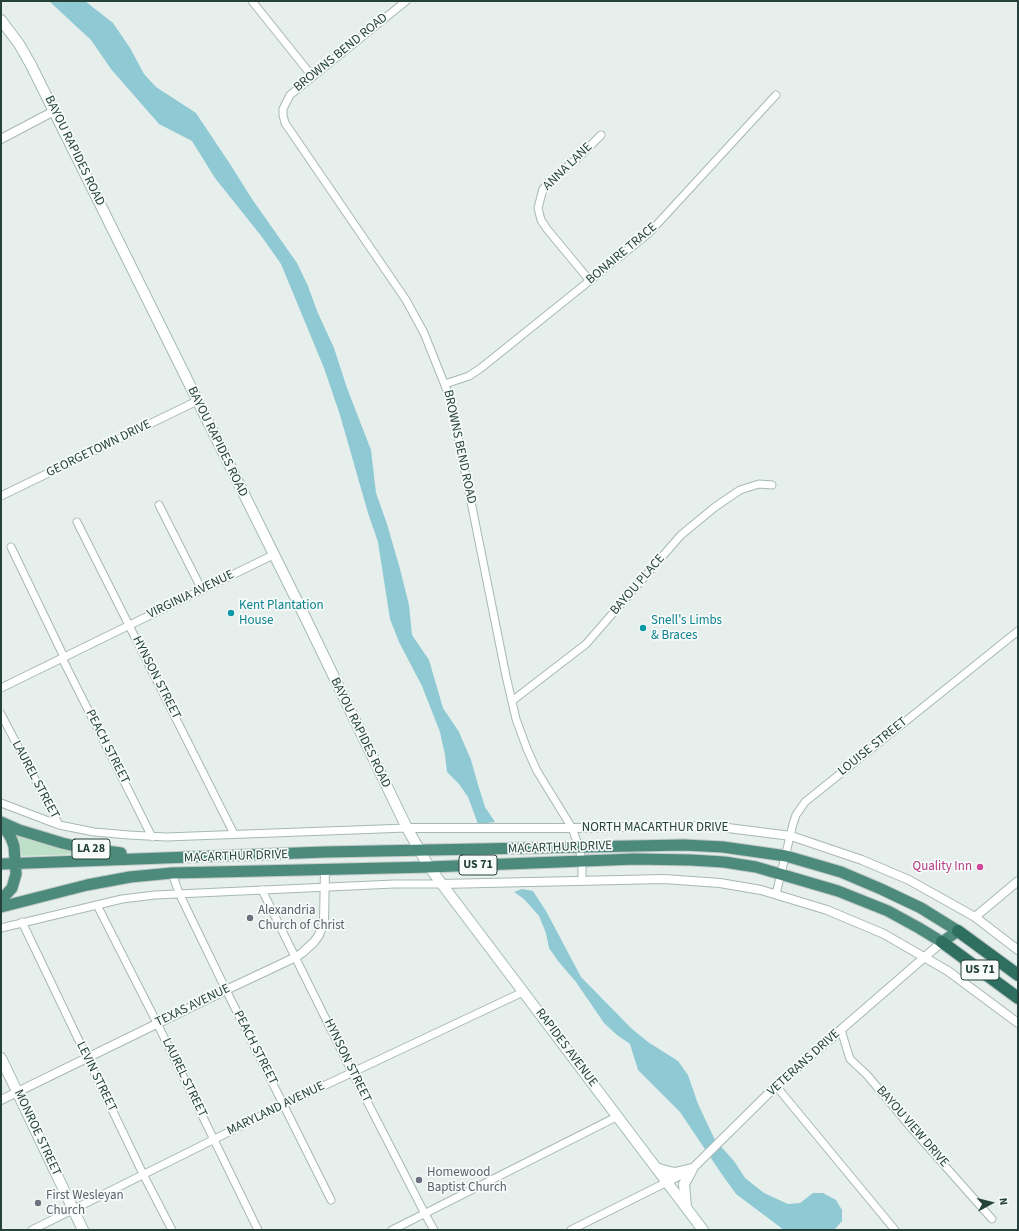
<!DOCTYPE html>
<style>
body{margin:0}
#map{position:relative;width:1019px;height:1231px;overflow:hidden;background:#e6efeb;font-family:"Source Sans 3",sans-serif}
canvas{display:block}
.frame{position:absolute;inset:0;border:2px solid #24423a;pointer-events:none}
.north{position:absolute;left:971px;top:1183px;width:40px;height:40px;-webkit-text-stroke:3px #f7fbf9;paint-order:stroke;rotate:83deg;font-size:11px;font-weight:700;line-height:16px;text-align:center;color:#24423a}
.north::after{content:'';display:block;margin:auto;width:14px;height:18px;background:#24423a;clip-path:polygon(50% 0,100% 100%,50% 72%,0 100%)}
</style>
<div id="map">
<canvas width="1019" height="1231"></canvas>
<div class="frame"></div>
<div class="north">N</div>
</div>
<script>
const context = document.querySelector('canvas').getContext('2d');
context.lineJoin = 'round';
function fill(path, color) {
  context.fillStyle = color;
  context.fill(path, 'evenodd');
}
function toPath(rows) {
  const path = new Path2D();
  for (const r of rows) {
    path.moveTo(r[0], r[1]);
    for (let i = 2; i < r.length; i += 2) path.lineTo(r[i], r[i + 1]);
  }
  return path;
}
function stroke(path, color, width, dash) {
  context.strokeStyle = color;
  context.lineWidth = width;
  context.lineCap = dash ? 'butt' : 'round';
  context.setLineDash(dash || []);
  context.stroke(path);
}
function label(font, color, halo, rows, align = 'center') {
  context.font = font + ' "Source Sans 3",sans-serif';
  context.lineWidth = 3.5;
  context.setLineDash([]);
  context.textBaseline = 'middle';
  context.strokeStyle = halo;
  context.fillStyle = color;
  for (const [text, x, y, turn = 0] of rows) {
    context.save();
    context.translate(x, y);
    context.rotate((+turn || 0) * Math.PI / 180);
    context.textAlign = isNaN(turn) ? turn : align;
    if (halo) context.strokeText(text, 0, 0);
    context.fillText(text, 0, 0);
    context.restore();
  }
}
fill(toPath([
 [15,835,83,854,22,856,19,844]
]), '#bfe0c8');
fill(toPath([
 [49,1,85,1,113,23,130,48,144,74,156,87,196,113,230,164,252,199,297,263,308,286,317,311,334,348,347,388,371,450,376,493,387,524,400,569,409,605,412,635,429,660,443,708,459,732,471,760,479,788,485,807,495,822,478,824,468,797,459,784,447,772,445,755,440,732,422,686,399,642,390,619,378,542,368,513,340,415,324,368,281,264,262,237,215,178,192,141,159,124,111,69,91,40],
 [522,889,533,891,546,911,581,977,631,1028,648,1042,678,1061,688,1075,698,1104,715,1140,734,1161,745,1178,764,1193,788,1204,800,1203,813,1193,823,1193,836,1200,842,1210,842,1221,834,1230,784,1230,736,1194,721,1173,680,1112,638,1070,630,1044,617,1035,604,1023,576,982,558,961,549,948,546,933,539,916,524,899,514,892]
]), '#8ec9d4');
const minor = toPath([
 [252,1,312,76],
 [406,1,290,95,283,109,283,115,285,123,406,300,424,333,446,388,451,402,506,676,516,719,527,749,537,771,572,828,579,847,582,862,582,881],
 [590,281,547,229,541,220,538,208,543,189,549,182,580,156,601,135],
 [445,384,469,376,481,368,649,233,776,95],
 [1,496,197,401],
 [159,505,202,590],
 [77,522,234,834],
 [11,547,64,657],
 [62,658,152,837],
 [1,688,273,555],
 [512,701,586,644,681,535,715,507,740,490,759,484,772,485],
 [1,714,59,825],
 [1,803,59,825,94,832,129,835,166,837,407,828],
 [172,873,179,893,226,990,331,1200],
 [262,890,352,1072,425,1214,434,1230],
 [776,894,793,824,796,815,805,802,1018,631],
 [97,905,157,1023,258,1230],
 [22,922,143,1174,172,1230],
 [1,928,122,899,155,895,394,884,441,884],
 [841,1030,850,1059,867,1075,914,1131,992,1219],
 [776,1086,895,1230],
 [32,1230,283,1105,523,992],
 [392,1230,618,1116],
 [571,1230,667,1182]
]);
const tertiary = toPath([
 [1,139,54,111],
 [407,828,572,828,680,826,720,827,791,836,862,860,909,880,975,917,1018,950],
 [441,884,664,879,720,883,761,890,827,910,884,934,948,971,1018,1023],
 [975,917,1018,881],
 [1,1100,226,990,296,957,302,953,314,942,319,935,324,921,325,869],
 [667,1182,692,1169,776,1086,942,942]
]);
const secondary = toPath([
 [1,20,19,44,31,65,305,617,407,828,429,867,703,1230],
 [1,1058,83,1230],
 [656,1168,669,1172,675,1173,692,1169],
 [686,1207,684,1184,692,1169]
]);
const trunk = toPath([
 [1,822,19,830,62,843,83,848,121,853],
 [1,827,6,830,11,838,14,846,16,874,12,888,1,900],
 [1,864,325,852,684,845,723,847,786,856,841,872,881,889,921,908,958,931,942,942,919,928,888,911,838,891,756,867,724,862,691,860,635,859,429,867,172,873,130,877,87,885,1,907]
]);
const motorway = toPath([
 [958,931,1018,975],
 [942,942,1018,998]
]);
stroke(minor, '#a8b8b2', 9);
stroke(tertiary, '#a8b8b2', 10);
stroke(secondary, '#a4bbb3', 12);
stroke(trunk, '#c2cac8', 13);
stroke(motorway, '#c2cac8', 14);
stroke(minor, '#fff', 7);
stroke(tertiary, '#fff', 8);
stroke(secondary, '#fff', 10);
stroke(trunk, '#4c8a7c', 11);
stroke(motorway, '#2f6f62', 12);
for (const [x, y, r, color] of [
 [231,613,4,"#0f9aa8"],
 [643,628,4,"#0f9aa8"],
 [980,867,4,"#d1479c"],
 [250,918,4,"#6b7280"],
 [419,1180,4,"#6b7280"],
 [38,1203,4,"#6b7280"]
]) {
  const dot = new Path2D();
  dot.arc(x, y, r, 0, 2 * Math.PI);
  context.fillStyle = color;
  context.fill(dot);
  stroke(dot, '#f7fbf9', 1.5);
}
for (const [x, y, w] of [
 [91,849,38],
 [478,865,38],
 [980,970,38]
]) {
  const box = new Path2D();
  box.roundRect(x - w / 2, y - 10, w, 20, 3);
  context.fillStyle = '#f7fbf9';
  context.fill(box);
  stroke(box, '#24423a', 1);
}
label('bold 12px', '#24423a', null, [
 ["LA 28",91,849],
 ["US 71",478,865],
 ["US 71",980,970]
]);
label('13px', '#24423a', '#f7fbf9', [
 ["BROWNS BEND ROAD",341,53,-39],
 ["BAYOU RAPIDES ROAD",74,151,64],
 ["ANNA LANE",568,167,-44],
 ["BONAIRE TRACE",622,254,-40],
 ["BAYOU RAPIDES ROAD",217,442,64],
 ["BROWNS BEND ROAD",459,447,78],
 ["GEORGETOWN DRIVE",99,449,-26],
 ["BAYOU PLACE",638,585,-49],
 ["VIRGINIA AVENUE",191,595,-26],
 ["HYNSON STREET",156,678,63],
 ["BAYOU RAPIDES ROAD",360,733,64],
 ["PEACH STREET",107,747,63],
 ["LOUISE STREET",873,747,-39],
 ["LAUREL STREET",35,780,62],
 ["NORTH MACARTHUR DRIVE",655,828],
 ["MACARTHUR DRIVE",560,848,-2],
 ["MACARTHUR DRIVE",236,857,-2],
 ["TEXAS AVENUE",193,1006,-26],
 ["PEACH STREET",255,1048,63],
 ["RAPIDES AVENUE",566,1048,53],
 ["HYNSON STREET",347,1061,64],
 ["VETERANS DRIVE",804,1063,-42],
 ["LEVIN STREET",96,1077,64],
 ["LAUREL STREET",184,1078,64],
 ["MARYLAND AVENUE",276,1109,-26],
 ["BAYOU VIEW DRIVE",912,1127,49],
 ["MONROE STREET",37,1133,65]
]);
label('13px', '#0d838f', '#f7fbf9', [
 ["Kent Plantation",239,606],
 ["House",239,621],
 ["Snell's Limbs",651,621],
 ["& Braces",651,636]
], 'left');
label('13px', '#b23c85', '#f7fbf9', [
 ["Quality Inn",972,867]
], 'right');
label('13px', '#5b616d', '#f7fbf9', [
 ["Alexandria",258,911],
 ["Church of Christ",258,926],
 ["Homewood",427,1173],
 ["Baptist Church",427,1188],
 ["First Wesleyan",46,1196],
 ["Church",46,1211]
], 'left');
</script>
